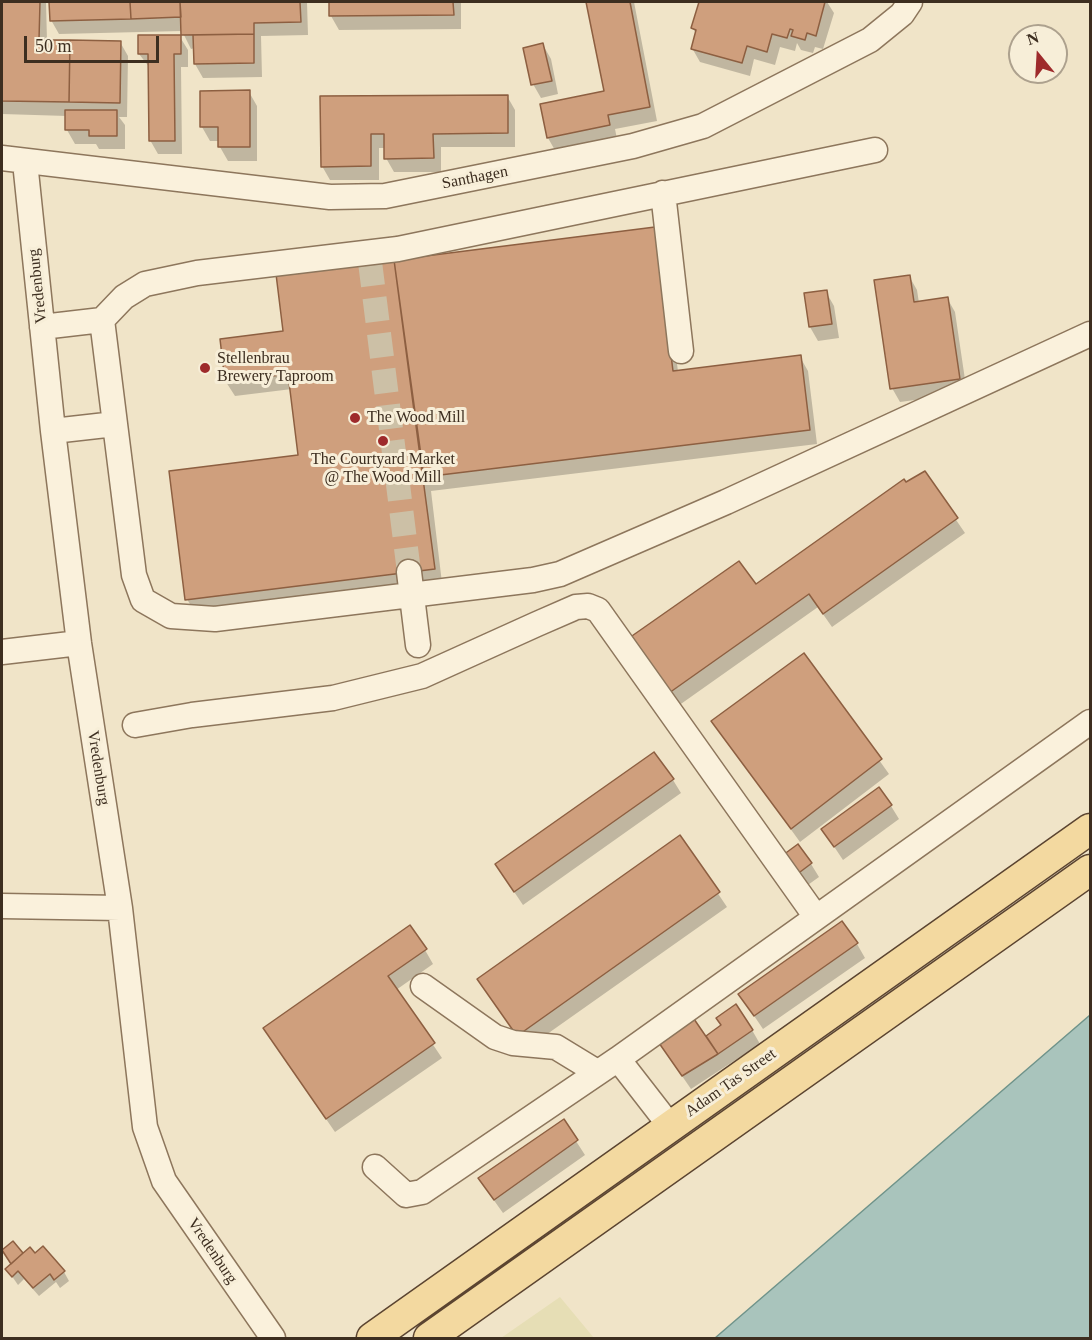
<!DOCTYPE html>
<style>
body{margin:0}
#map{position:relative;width:1092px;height:1340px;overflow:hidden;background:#f0e4c8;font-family:Georgia,serif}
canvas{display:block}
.frame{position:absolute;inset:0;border:3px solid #3d2e20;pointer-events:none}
.north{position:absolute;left:1008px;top:24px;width:60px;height:60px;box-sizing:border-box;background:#f7eed8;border:2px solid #ada18e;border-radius:50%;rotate:342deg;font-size:16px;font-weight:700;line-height:24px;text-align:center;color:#3d2e20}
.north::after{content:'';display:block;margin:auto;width:21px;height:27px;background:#9e2a2b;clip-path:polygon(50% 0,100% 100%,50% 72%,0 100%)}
.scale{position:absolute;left:24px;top:36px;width:135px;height:27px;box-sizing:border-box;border:3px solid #3d2e20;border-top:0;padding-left:8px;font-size:18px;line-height:21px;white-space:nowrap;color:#3d2e20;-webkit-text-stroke:4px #f7eed8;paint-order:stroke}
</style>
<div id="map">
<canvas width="1092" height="1340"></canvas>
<div class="frame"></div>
<div class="north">N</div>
<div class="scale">50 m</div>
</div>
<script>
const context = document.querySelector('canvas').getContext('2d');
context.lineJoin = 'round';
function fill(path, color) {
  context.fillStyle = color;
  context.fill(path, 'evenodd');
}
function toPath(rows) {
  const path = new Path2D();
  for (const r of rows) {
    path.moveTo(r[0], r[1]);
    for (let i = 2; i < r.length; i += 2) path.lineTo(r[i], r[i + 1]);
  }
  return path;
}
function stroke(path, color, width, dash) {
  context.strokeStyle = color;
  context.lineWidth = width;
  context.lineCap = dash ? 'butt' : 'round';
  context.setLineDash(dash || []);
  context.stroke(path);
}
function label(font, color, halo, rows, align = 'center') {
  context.font = font + ' Georgia,serif';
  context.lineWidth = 6;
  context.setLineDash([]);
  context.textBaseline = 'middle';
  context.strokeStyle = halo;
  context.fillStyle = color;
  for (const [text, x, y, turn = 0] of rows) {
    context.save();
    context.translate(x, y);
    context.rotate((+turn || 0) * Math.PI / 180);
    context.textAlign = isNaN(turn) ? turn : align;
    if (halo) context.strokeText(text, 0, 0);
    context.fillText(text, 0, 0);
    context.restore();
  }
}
fill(toPath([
 [560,1297,594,1338,501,1338]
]), '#e6deb5');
const water = toPath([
 [1090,1015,1090,1338,715,1338,1090,1015]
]);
fill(water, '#a9c4bc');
stroke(water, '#6f938a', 1.5);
fill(toPath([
 [2,2,46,2,47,41,120,42,128,56,127,117,119,117,125,125,125,149,99,149,96,144,75,144,67,130,67,116,2,114],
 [51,2,307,2,308,35,261,36,262,77,203,78,195,64,195,48,191,49,182,31,59,34,51,20],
 [331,2,461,2,461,29,339,30,331,16],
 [588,2,634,2,657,121,615,129,617,139,556,152,548,138,606,92],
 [701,2,827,2,834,13,823,49,815,47,813,53,801,50,797,43,795,51,780,47,775,65,754,59,750,76,700,62,692,48,696,34,693,28],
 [180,37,188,50,188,67,181,67,182,154,158,154,150,140,150,68,139,54],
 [543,45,551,59,558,94,541,98,533,84],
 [249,92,257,106,257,161,228,161,220,147,220,141,210,141,202,127],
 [507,96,515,110,515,147,441,147,441,172,394,172,386,158,386,148,379,148,379,180,330,180,322,166,322,98],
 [655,229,663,243,678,372,800,357,808,371,817,444,431,491,442,583,195,613,187,599,300,456,292,389,235,396,226,382,285,332,278,275],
 [909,276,917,290,919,303,947,298,955,312,967,393,900,402,892,388],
 [826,292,834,306,839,338,818,341,810,327,806,294],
 [924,473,965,533,832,627,818,607,678,706,639,652,755,586],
 [804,655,889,774,800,842,713,722],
 [673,780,681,793,523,905,496,865],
 [891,806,899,819,843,860,823,830],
 [680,837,727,907,526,1049,479,980],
 [785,856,811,864,819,877,805,887],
 [857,944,865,958,763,1029,740,995],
 [425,950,433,964,396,990,442,1058,335,1132,264,1029],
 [722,1026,752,1030,760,1044,691,1089,669,1057],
 [563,1121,585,1155,503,1213,488,1192],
 [13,1243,23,1255,35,1255,64,1272,69,1281,60,1288,56,1282,39,1296,24,1279,18,1285,7,1269,12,1265,2,1252]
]), '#0003');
const building = toPath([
 [2,2,40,2,39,40,70,40,69,102,2,101,2,2],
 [49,2,130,2,131,19,50,21,49,2],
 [130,2,180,2,181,17,131,19,130,2],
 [180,2,300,2,301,22,254,23,254,34,181,35,180,2],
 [329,2,453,2,454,15,329,16,329,2],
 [586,2,630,2,650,107,608,115,610,125,547,138,540,104,604,91,586,2],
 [699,2,825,2,816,36,807,33,805,40,791,36,793,30,790,29,787,38,772,34,767,52,747,46,742,63,691,49,696,30,691,28,699,2],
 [254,34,254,63,194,64,193,35,254,34],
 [138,35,181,35,181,54,174,54,175,141,149,141,148,54,138,54,138,35],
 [70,40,121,41,120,103,69,102,70,40],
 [543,43,552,81,531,85,523,48,543,43],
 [250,90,250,147,218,147,218,127,200,127,200,91,250,90],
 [508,95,508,133,433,134,434,158,384,159,384,134,371,134,371,166,321,167,320,96,508,95],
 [65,110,117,110,117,136,89,136,89,130,65,130,65,110],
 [655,227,673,371,801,355,810,430,424,477,394,260,655,227],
 [394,260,435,569,185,600,169,471,298,455,288,374,225,382,220,339,283,331,276,274,394,260],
 [910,275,914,302,948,297,960,379,890,389,874,280,910,275],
 [827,290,832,324,809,327,804,293,827,290],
 [925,471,958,518,823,614,809,594,669,693,629,638,739,561,756,584,904,479,906,482,925,471],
 [804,653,882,759,791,829,711,721,804,653],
 [654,752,674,779,514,892,495,864,654,752],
 [879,787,892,805,834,847,821,829,879,787],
 [680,835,720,892,517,1036,477,979,680,835],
 [798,844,812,863,796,875,783,855,798,844],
 [842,921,858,943,754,1016,738,994,842,921],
 [410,925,427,949,388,976,435,1043,326,1119,263,1028,410,925],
 [736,1004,753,1030,718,1054,706,1036,721,1025,716,1018,736,1004],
 [694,1019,718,1054,682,1076,659,1043,694,1019],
 [564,1119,578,1140,494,1200,478,1178,564,1119],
 [13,1241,23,1253,11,1264,2,1250,13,1241],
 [43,1246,65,1271,54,1280,50,1274,33,1288,18,1271,12,1277,5,1269,30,1247,35,1253,43,1246]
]);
fill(building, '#cf9f7d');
stroke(building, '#8d5f41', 1.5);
stroke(toPath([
 [370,262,409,572]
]), '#ccc0a6', 24, [24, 12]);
const minor = toPath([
 [2,158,330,197,385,196,633,146,703,126,870,40,902,14,910,2],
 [25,162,53,431,79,643,120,908,145,1127,164,1181,273,1338],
 [663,193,681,351],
 [42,327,102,320],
 [115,424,102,320,124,297,145,284,197,273,398,249,875,150],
 [53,431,115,424,134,575,143,600,171,616,215,619,533,580,560,574,726,502,1090,334],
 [409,572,418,645],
 [2,652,79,643],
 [135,725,192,715,333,698,422,676,537,624,576,607,588,606,598,610,816,917],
 [2,906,120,908],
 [423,986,495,1037,513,1043,556,1047,597,1072],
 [618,1059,670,1126],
 [375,1167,406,1195,422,1192,618,1059,1090,722]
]);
const major = toPath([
 [372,1338,1090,829],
 [429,1338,1090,870]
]);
stroke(minor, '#8d765c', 27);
stroke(major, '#5b4430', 33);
stroke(minor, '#faf1dc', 24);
stroke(major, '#f3d9a0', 30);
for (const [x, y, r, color] of [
 [205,368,6,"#9e2a2b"],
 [355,418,6,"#9e2a2b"],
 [383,441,6,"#9e2a2b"]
]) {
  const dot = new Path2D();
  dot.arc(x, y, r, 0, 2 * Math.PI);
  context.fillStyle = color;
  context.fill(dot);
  stroke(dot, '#f7eed8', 2);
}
label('16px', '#3d2e20', '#f7eed8', [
 ["Santhagen",475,178,-11],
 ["Vredenburg",38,286,-96],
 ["Vredenburg",98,768,81],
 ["Adam Tas Street",731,1083,-35],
 ["Vredenburg",212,1251,56]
]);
label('16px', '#3d2e20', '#f7eed8', [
 ["Stellenbrau",217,359],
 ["Brewery Taproom",217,377],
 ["The Wood Mill",367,418],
 ["The Courtyard Market",383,460,"center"],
 ["@ The Wood Mill",383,478,"center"]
], 'left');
</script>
